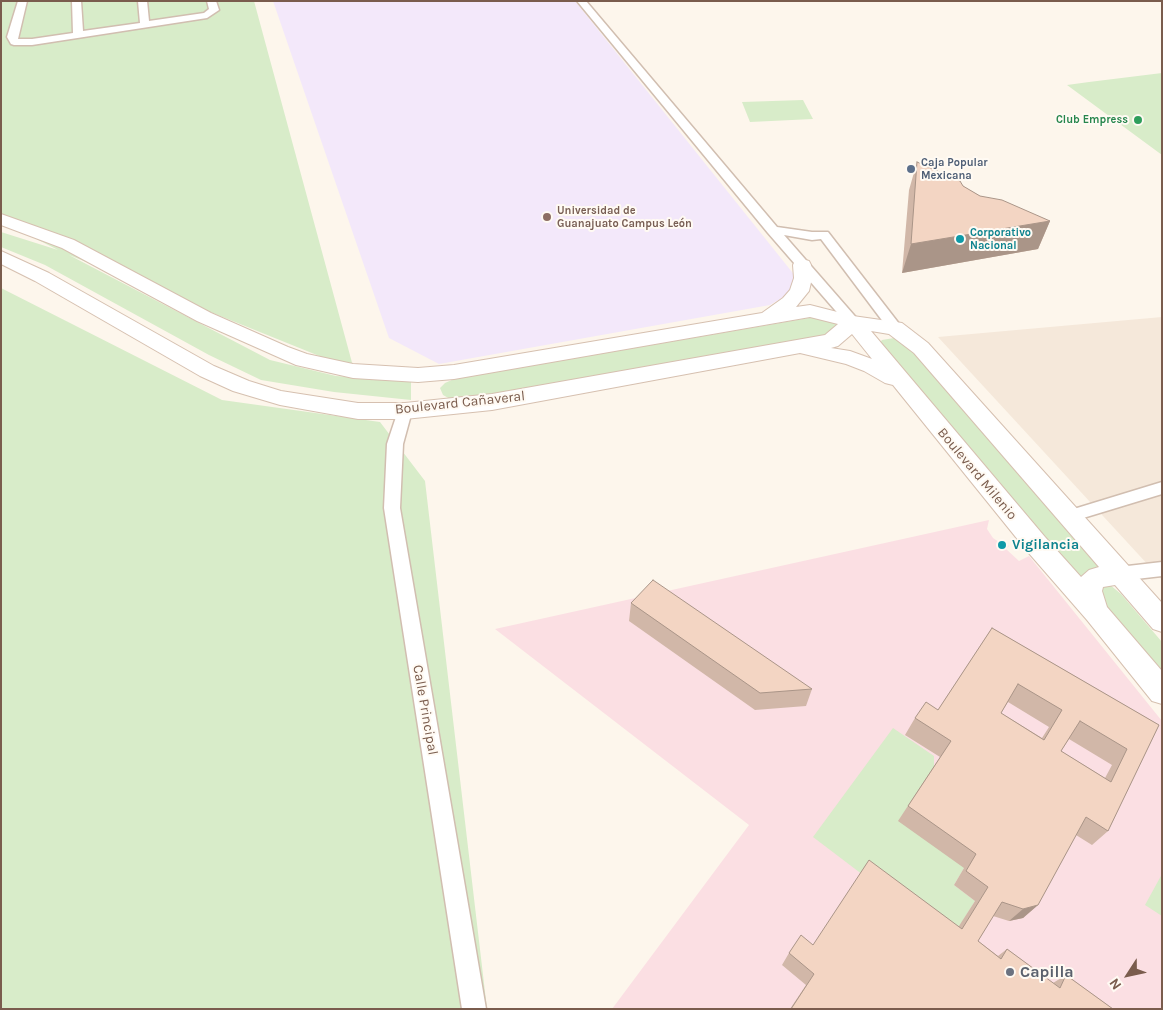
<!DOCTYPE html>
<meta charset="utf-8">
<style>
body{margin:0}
#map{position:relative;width:1163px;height:1010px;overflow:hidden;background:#fdf6ec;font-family:Karla,sans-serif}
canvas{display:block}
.frame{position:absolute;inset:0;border:2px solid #7a5c4d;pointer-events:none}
.north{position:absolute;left:1103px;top:950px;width:50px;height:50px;-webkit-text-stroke:4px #fffaf3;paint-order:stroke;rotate:235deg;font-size:14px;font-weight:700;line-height:20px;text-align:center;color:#7a5c4d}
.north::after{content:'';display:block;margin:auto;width:18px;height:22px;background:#7a5c4d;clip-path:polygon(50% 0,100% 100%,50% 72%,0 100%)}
</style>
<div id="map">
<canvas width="1163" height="1010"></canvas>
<div class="frame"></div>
<div class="north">N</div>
</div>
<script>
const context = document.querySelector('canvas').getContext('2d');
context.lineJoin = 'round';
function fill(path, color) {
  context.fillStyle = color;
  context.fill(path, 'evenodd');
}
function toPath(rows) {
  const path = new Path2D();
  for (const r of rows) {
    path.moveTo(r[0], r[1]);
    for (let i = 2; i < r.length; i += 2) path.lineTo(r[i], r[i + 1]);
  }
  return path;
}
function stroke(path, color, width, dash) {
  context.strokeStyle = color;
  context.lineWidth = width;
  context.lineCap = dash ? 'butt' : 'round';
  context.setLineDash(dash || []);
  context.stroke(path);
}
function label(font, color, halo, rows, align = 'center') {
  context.font = font + ' Karla,sans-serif';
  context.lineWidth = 4;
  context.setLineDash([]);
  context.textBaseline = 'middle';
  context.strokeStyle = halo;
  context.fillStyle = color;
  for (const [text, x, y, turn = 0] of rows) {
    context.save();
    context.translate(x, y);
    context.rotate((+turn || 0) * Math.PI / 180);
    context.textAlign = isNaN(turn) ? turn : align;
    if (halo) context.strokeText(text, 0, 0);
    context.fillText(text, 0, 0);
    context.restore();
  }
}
fill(toPath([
 [1162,317,1162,580,938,337]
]), '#f5e8da');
fill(toPath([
 [273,1,575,1,796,277,787,295,770,305,439,364,389,338]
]), '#f3e8fa');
fill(toPath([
 [989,520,987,529,993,538,999,542,1002,541,1009,546,1006,549,1019,561,1029,556,1162,721,1162,1009,612,1009,749,825,495,629]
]), '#fbdfe3');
fill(toPath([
 [1,1,254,1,354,370,69,255,270,360,336,376,411,381,411,400,334,392,261,380,209,355,45,265,1,247,1,232,58,250,1,221],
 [1162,73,1162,155,1067,85,1089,82],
 [803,100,813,119,750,122,742,102],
 [1,288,222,400,380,422,425,481,487,1009,1,1009],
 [820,316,833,319,840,326,831,335,461,401,452,400,443,395,440,388,445,383,454,379],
 [894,338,904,341,1112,575,1083,587,878,345,882,340],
 [1109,584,1121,594,1162,642,1162,670,1092,590],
 [893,728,934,756,934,766,964,868,954,885,975,901,950,941,813,837],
 [1162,874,1162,916,1145,905]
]), '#d8ecc9');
const street = toPath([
 [18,1,27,1,18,39,32,39,73,33,72,1,81,1,83,31,140,23,138,1,147,1,149,21,204,13,209,9,207,1,216,1,219,10,207,18,32,45,14,45,11,44,7,37,18,1],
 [577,1,586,1,777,227,812,232,828,232,900,325,902,328,900,331,890,331,821,239,812,240,784,235,860,322,858,325,853,326,848,325,768,233,577,1],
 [405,406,410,407,412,411,403,444,400,508,486,1009,462,1009,384,508,387,444,398,411,400,407,405,406],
 [1162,482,1162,494,1070,522,1064,520,1062,516,1064,512,1162,482],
 [1162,562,1162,576,1119,581,1113,579,1110,574,1113,569,1119,567,1162,562]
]);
const secondary = toPath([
 [1,214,74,240,211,313,288,347,307,354,353,364,418,368,454,365,762,313,783,298,790,290,794,278,793,265,795,261,802,259,809,261,811,265,812,278,809,291,796,307,810,305,853,316,902,323,928,343,1162,603,1162,632,1153,629,1115,585,1103,587,1102,591,1107,607,1162,671,1162,704,1152,701,1087,620,1027,551,893,385,885,383,864,371,846,364,800,353,492,410,405,419,358,419,280,405,233,391,200,376,35,281,1,264,1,251,49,273,214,366,249,381,281,391,358,403,405,403,492,394,825,335,838,324,810,317,454,379,418,382,353,378,296,365,197,321,62,248,1,225,1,214],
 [871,331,889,334,914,353,1099,567,1089,570,1081,577,1045,537,871,331],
 [852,334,872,359,850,351,831,348,838,346,852,334]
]);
stroke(street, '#d1beb0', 3);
stroke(secondary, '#d6c0b0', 2);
fill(street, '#fff');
fill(secondary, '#fff');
fill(toPath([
 [917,162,963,186,980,196,1050,221,1038,249,902,273,909,190],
 [631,603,812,689,806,706,755,710,629,621],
 [992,628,1159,725,1108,831,1092,845,1076,835,1038,905,1023,918,1009,921,993,916,978,941,998,956,1007,949,1053,983,1066,975,1113,1009,790,1009,806,985,782,965,789,953,813,945,959,926,975,901,954,885,964,868,898,821,940,757,905,735,915,718,938,710],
 [1008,702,1049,727,1042,738,1001,713],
 [1069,739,1112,765,1105,778,1061,751]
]), '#d1b7a8');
fill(toPath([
 [1050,221,1038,249,902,273,911,244],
 [1038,905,1023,918,1009,921,1023,909]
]), '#aa9588');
const building = toPath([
 [917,162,960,181,963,186,980,196,1002,200,1050,221,911,244,917,162],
 [653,580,812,689,760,693,631,603,653,580],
 [992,628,1159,725,1108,831,1086,817,1038,905,1023,909,1002,902,978,941,1001,959,1007,949,1060,988,1066,975,1113,1009,791,1009,814,974,789,953,801,935,813,945,869,860,962,929,988,887,966,871,976,854,908,806,951,741,915,718,926,702,938,710,992,628],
 [1018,684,1062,710,1044,740,1001,713,1018,684],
 [1080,721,1127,749,1111,782,1061,751,1080,721]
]);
fill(building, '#f3d5c3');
stroke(building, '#aa9588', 1);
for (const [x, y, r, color] of [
 [1138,120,5,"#2e9e5b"],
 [911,169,5,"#5c6f8a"],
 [547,217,5,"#8d6e63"],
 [960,239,5,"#0f9aa8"],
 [1002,545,5,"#0f9aa8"],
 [1010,972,5,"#6b7280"]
]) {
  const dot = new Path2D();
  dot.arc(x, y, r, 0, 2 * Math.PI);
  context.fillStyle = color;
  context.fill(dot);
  stroke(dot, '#fffaf3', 2);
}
label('bold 11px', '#27864d', '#fffaf3', [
 ["Club Empress",1128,120]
], 'right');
label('bold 11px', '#4e5e75', '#fffaf3', [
 ["Caja Popular",921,163],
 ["Mexicana",921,176]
], 'left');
label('bold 11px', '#785e54', '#fffaf3', [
 ["Universidad de",557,211],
 ["Guanajuato Campus León",557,224]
], 'left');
label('bold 11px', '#0d838f', '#fffaf3', [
 ["Corporativo",970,233],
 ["Nacional",970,246]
], 'left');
label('14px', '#7a5c4d', '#fffaf3', [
 ["Boulevard Cañaveral",460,403,-6],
 ["Boulevard Milenio",977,474,50],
 ["Calle Principal",425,710,80]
]);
label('bold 14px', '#0d838f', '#fffaf3', [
 ["Vigilancia",1012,545]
], 'left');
label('bold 16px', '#5b616d', '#fffaf3', [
 ["Capilla",1020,972]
], 'left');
</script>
